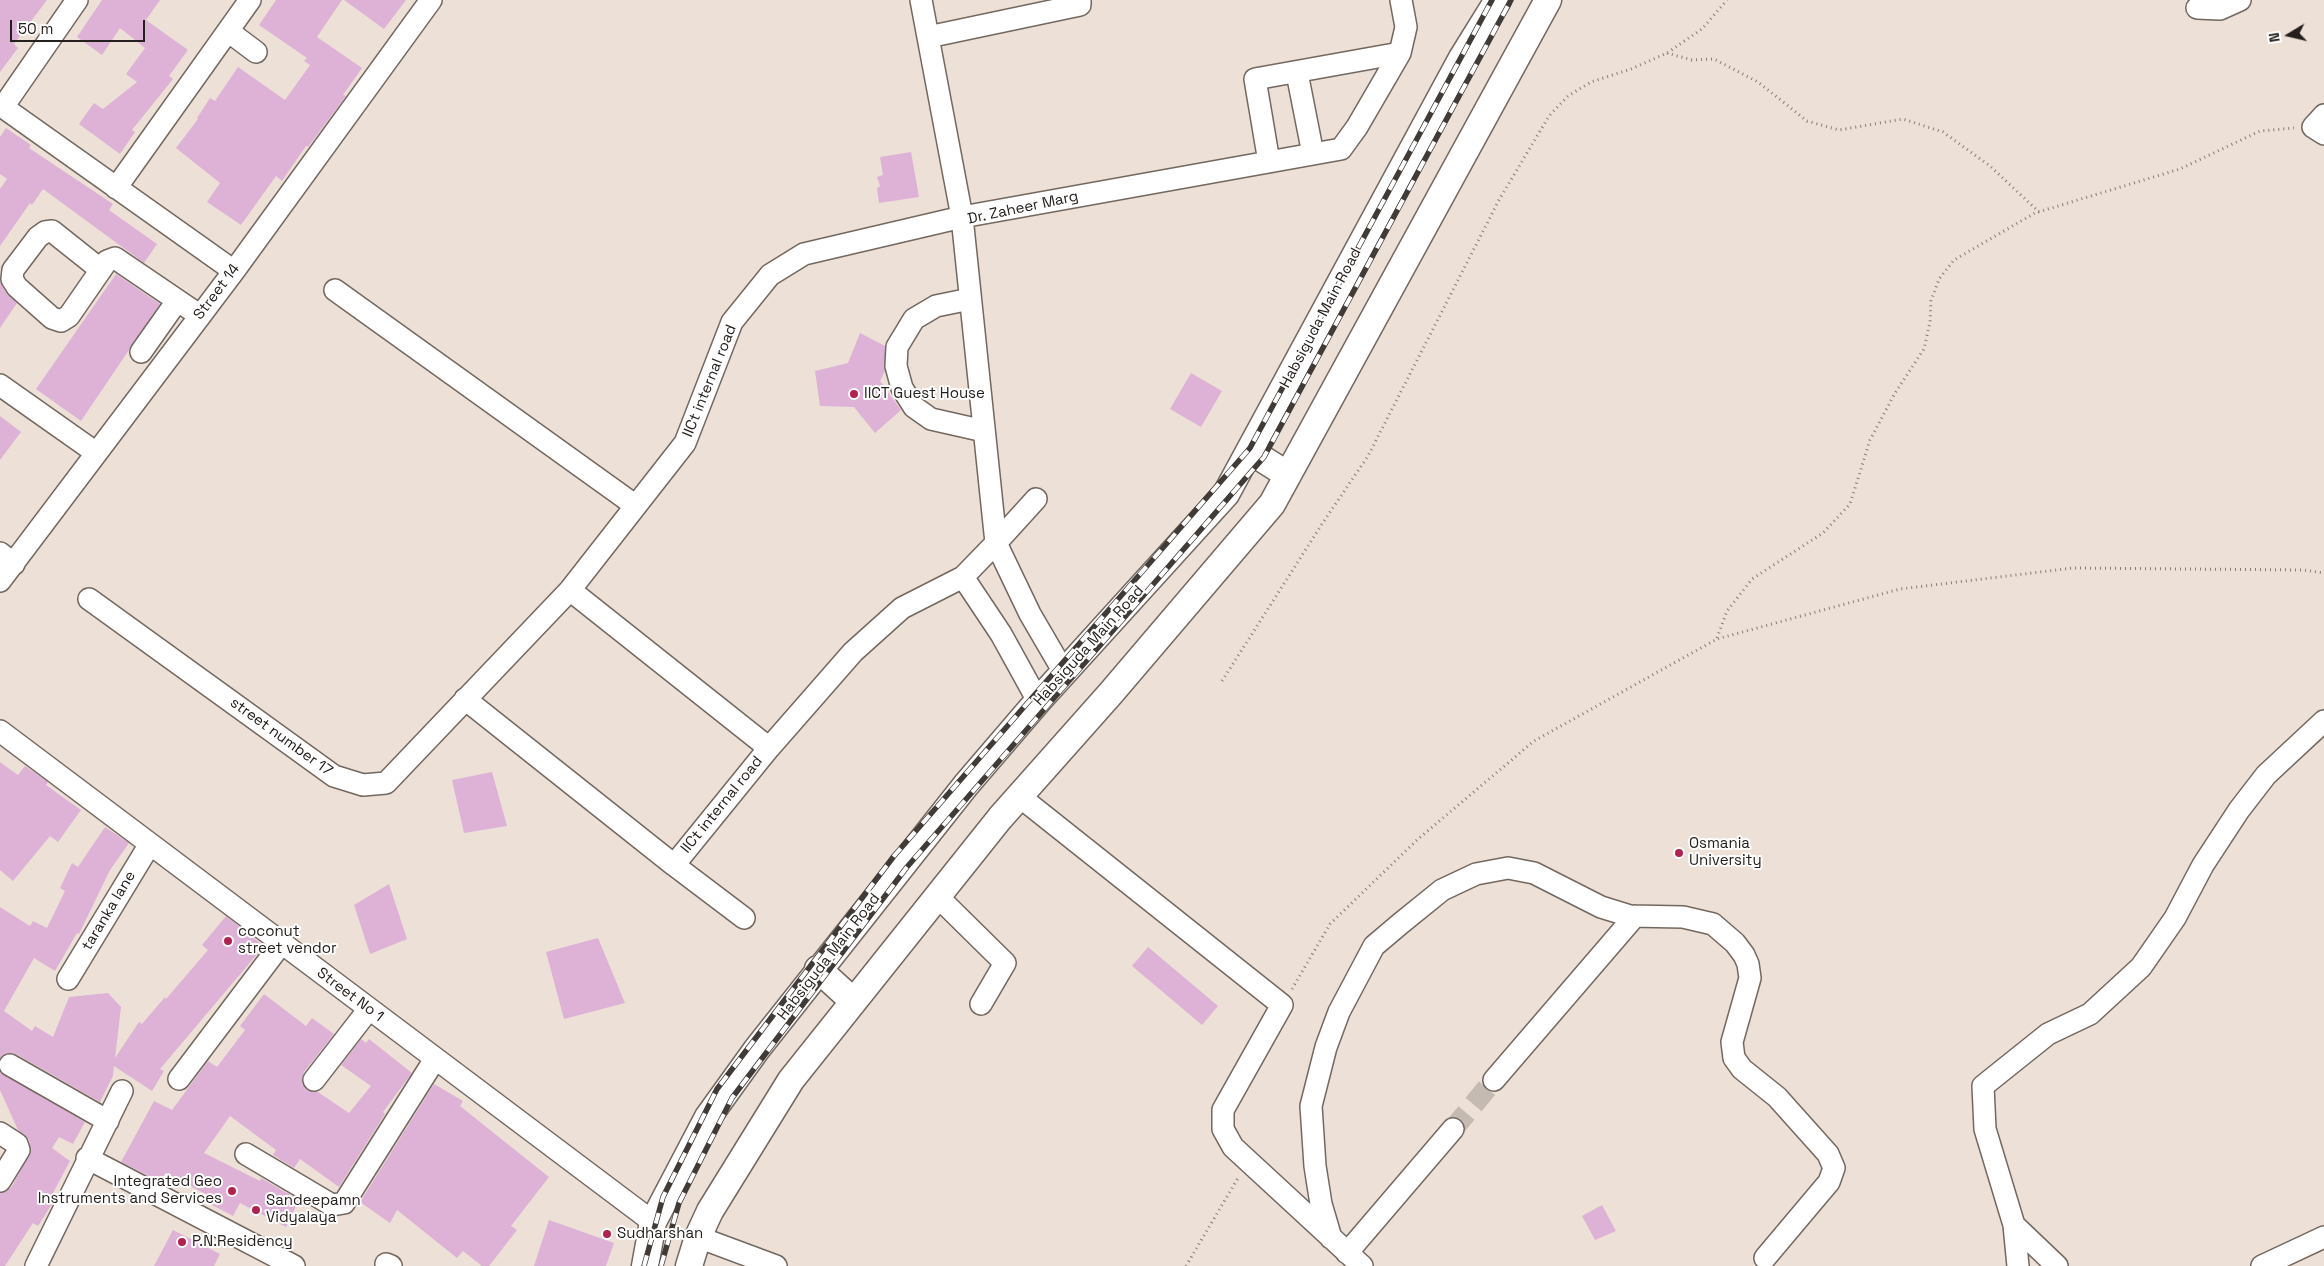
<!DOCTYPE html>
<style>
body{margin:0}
#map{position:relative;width:2324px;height:1266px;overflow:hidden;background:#ede0d6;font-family:"Space Grotesk",sans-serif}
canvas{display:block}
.north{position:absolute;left:2264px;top:10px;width:50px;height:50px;-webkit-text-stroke:4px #fff;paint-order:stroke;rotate:261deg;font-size:14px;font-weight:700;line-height:20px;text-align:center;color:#25201d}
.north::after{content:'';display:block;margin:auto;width:18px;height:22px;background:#25201d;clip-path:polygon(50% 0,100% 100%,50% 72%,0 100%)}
.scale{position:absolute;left:10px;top:20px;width:135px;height:22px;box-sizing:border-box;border:2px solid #25201d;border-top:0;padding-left:6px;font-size:15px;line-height:18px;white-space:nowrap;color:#25201d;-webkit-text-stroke:4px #fff;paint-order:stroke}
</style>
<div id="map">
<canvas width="2324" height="1266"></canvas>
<div class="north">N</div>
<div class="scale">50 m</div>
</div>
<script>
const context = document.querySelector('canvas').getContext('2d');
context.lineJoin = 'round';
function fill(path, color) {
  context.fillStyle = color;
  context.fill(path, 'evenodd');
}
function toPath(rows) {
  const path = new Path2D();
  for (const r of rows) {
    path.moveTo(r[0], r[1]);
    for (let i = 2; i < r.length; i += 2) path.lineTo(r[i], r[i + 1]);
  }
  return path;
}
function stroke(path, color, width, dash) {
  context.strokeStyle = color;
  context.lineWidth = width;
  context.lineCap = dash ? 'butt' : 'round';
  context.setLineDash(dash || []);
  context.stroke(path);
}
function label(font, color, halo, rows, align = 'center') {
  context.font = font + ' "Space Grotesk",sans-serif';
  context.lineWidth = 4;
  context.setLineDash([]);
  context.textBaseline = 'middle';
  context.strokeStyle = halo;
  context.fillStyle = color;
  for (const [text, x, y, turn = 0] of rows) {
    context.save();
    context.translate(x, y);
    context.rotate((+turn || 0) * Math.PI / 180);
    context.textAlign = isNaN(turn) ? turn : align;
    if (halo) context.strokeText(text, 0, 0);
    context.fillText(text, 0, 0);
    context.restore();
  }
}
fill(toPath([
 [0,0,47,0,14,44,18,48,0,72],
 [102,0,160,0,146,20,188,50,169,76,173,79,132,130,135,132,120,154,79,124,94,103,103,109,137,82,126,74,145,48,120,28,102,55,77,37],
 [276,0,342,0,317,37,362,68,343,95,346,96,308,147,306,146,282,181,276,176,241,225,207,202,220,183,176,148,198,119,197,118,210,98,215,101,238,67,285,100,310,65,304,61,307,58,259,25],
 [344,0,406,0,384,29],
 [6,128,31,145,29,148,113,204,109,210,157,244,144,263,43,189,32,205,30,203,0,246,0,189,7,179,0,174,0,137],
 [911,152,919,197,879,203,877,188,880,186,877,177,883,175,880,157],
 [116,274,160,304,81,421,36,389],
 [0,282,7,294,17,303,0,328],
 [860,333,885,346,885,371,880,381,901,410,875,433,854,407,820,406,815,371,848,363],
 [1191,373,1222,391,1201,427,1170,409],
 [0,416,21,432,0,460],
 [0,762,18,775,25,766,48,782,46,785,81,810,58,842,50,836,13,881,0,870],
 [492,772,507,826,464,833,452,780],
 [105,827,129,843,110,870,79,934,77,933,55,971,34,958,4,1011,32,1031,35,1026,53,1037,69,997,108,993,121,1007,115,1058,139,1022,142,1024,165,997,166,999,208,950,202,945,226,916,264,946,160,1069,164,1071,152,1091,114,1066,113,1076,100,1102,16,1054,9,1053,0,1058,0,907,30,926,33,921,47,928,65,891,60,888,72,863,78,867],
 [389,884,407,939,370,954,354,905],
 [598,938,625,1003,564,1019,546,952],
 [1148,947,1218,1006,1202,1025,1132,966],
 [264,994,306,1026,312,1018,334,1034,304,1072,302,1084,307,1090,318,1092,349,1113,371,1086,341,1065,361,1039,366,1043,369,1039,412,1073,383,1112,385,1114,339,1187,300,1159,294,1168,273,1155,276,1150,230,1116,204,1153,260,1181,261,1178,299,1200,286,1227,240,1203,233,1216,212,1205,215,1199,165,1173,161,1182,121,1162,154,1101,172,1110,208,1061,217,1067,245,1030,240,1026],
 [0,1072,85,1122,73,1144,59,1137,52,1148,70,1161,53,1193,57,1196,38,1226,33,1223,5,1266,0,1266,0,1193,11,1188,31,1151,29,1140,18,1130,0,1090],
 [434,1084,463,1101,460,1106,549,1177,511,1226,517,1230,489,1266,482,1266,463,1251,457,1258,397,1210,390,1223,360,1202],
 [1602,1205,1616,1231,1595,1240,1582,1216],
 [549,1220,614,1243,606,1266,534,1266],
 [173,1230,220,1254,214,1266,154,1266]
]), '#deb2d6');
stroke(toPath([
 [1453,1129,1494,1080]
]), '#c5bab1', 21, [21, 11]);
const minor = toPath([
 [2197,8,2220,9,2240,0],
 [228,31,256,52],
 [928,37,1080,5,1080,0],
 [1297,73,1313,154],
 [0,105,234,271],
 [3,107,77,0],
 [2324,115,2313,127,2324,134],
 [1269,162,1255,79,1400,53],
 [116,188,250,0],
 [101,270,52,231,45,232,38,237,13,270,12,279,17,287,52,318,61,321,69,316,107,261,115,258,199,315],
 [335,290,636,506],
 [970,299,936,306,914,319,897,347,896,366,902,388,914,407,931,419,984,431],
 [141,352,177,301],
 [0,385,95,452],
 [1036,499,996,543,1030,614,1065,674],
 [0,553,14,564],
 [0,581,234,271,431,0],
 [570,590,769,748],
 [89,599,334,776,363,785,386,783,570,590,685,443,732,322,770,275,804,254,962,217,921,0],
 [465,699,674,865],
 [1038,701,1001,634,963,577,996,543,962,217,1341,149,1357,127,1400,53,1406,27,1401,0],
 [0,731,653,1222],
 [1019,796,1282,1005,1223,1110,1223,1129,1233,1147,1362,1266],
 [937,896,1005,963,981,1004],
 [744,918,674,865,769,748,853,652,902,608,963,577],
 [68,979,150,844],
 [10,1065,108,1121],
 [179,1079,281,944],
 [314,1080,369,1009],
 [1494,1080,1635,916],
 [0,1133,17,1144,19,1150,0,1181],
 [246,1154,332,1205,344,1203,435,1059],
 [87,1158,294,1266],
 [2014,1225,2057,1266],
 [698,1237,776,1266],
 [1331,1238,1321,1204,1315,1166,1311,1106,1326,1047,1339,1012,1374,946,1400,924,1442,890,1476,874,1508,868,1534,873,1601,907,1630,916,1683,917,1713,924,1735,943,1744,955,1748,964,1750,978,1732,1042,1734,1058,1742,1069,1777,1097,1828,1154,1834,1168,1829,1182,1765,1258],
 [1347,1253,1453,1129],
 [386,1264,391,1266],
 [36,1266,122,1091],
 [2018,1266,2014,1225,1985,1129,1983,1086,2048,1034,2090,1014,2141,967,2175,918,2203,865,2239,810,2266,775,2324,721],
 [2262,1266,2324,1237]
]);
const major = toPath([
 [1250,451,1288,475],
 [818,969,852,1000],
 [645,1266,653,1222,708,1117,757,1049,966,785,1038,701,1226,494,1462,58,1498,0],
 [689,1266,698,1237,710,1211,791,1080,1000,818,1111,693,1272,504,1548,0]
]);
stroke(minor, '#73685f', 24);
stroke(major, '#73685f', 29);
stroke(toPath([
 [1667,53,1692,60,1714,59,1758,82,1807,121,1839,130,1903,119,1943,132,1990,166,2039,212],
 [1717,638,1727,611,1752,579,1823,533,1850,504,1870,440,1895,393,1924,349,1930,322,1931,301,1939,279,1954,260,2035,213,2180,169,2260,131,2294,128],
 [1222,681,1322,524,1368,456,1499,200,1549,116,1568,96,1591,82,1631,69,1667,53,1702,29,1727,0],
 [1292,989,1330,924,1417,840,1534,741,1717,639,1900,589,2073,568,2304,570,2324,573],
 [1186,1266,1238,1178]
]), '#877e78', 3, [1, 4]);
stroke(minor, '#fff', 21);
stroke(major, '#fff', 26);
const rail = toPath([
 [644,1266,663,1197,717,1089,894,856,1250,448,1492,0],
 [661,1266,679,1203,732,1098,907,867,1264,457,1511,0]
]);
stroke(rail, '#413b37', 5.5);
stroke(rail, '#fff', 4, [11]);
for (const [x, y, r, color] of [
 [854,394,5,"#b3224e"],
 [1679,853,5,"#b3224e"],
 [228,941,5,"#b3224e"],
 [232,1191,5,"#b3224e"],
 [256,1210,5,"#b3224e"],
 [607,1234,5,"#b3224e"],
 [182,1242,5,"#b3224e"]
]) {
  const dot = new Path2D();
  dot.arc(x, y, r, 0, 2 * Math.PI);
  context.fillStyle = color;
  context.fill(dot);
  stroke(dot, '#fff', 2);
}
label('15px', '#25201d', '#fff', [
 ["Dr. Zaheer Marg",1023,208,-12],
 ["Street 14",217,292,-53],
 ["Habsiguda Main Road",1321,318,-62],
 ["IICt internal road",710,381,-68],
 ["Habsiguda Main Road",1089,646,-48],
 ["street number 17",281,737,36],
 ["IICt internal road",722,805,-51],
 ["taranka lane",109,911,-59],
 ["Habsiguda Main Road",829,957,-52],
 ["Street No 1",350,995,37]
]);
label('15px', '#25201d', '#fff', [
 ["IICT Guest House",864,394],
 ["Osmania",1689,844],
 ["University",1689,861],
 ["coconut",238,932],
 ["street vendor",238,949],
 ["Integrated Geo",222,1182,"right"],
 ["Instruments and Services",222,1199,"right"],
 ["Sandeepamn",266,1201],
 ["Vidyalaya",266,1218],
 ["Sudharshan",617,1234],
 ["P.N.Residency",192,1242]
], 'left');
</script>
